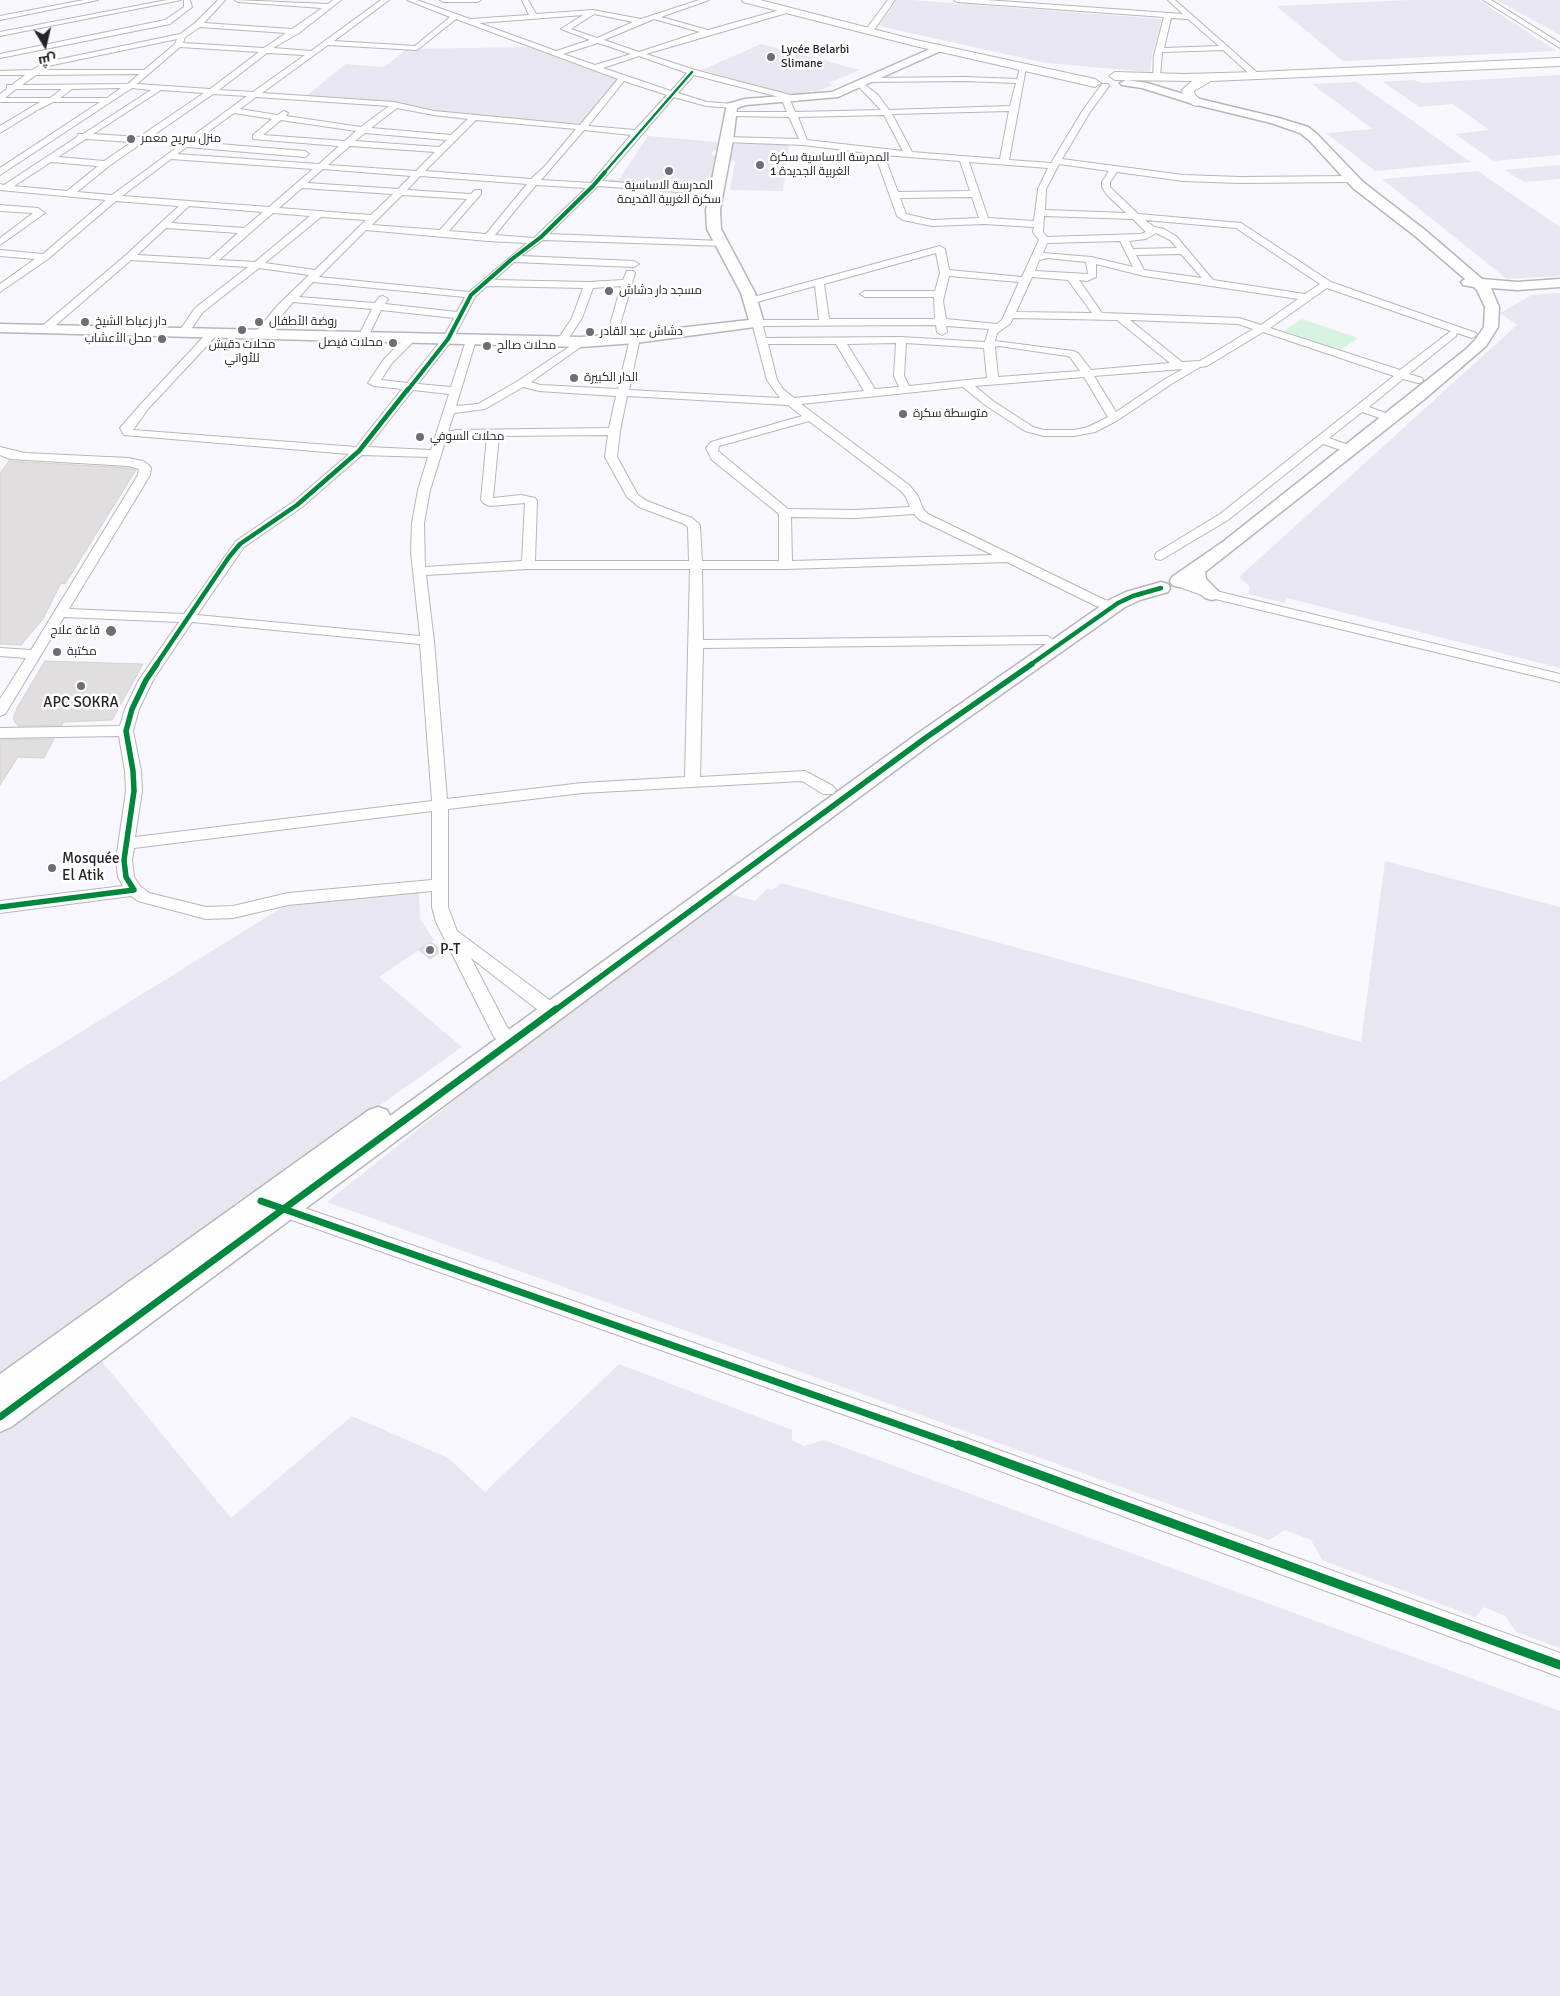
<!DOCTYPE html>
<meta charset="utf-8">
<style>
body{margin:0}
#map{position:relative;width:1560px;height:1996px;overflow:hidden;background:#f8f7fd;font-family:Signika,Cairo,sans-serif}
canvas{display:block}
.north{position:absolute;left:20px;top:20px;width:50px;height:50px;-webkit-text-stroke:4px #fff;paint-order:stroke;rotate:171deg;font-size:14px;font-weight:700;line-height:20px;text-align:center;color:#242328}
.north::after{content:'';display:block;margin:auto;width:18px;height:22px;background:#242328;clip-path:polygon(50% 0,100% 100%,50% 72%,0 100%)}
</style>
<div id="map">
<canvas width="1560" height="1996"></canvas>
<div class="north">ش</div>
</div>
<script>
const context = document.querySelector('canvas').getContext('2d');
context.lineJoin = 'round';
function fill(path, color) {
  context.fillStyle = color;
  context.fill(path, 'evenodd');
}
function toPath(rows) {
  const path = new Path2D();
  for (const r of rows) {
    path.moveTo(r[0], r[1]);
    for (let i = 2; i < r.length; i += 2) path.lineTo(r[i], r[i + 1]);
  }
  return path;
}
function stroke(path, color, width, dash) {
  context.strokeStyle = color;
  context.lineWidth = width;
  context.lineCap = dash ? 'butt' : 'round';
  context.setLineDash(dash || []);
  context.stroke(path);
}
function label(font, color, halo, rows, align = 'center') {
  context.font = font + ' Signika,Cairo,sans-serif';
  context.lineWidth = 5;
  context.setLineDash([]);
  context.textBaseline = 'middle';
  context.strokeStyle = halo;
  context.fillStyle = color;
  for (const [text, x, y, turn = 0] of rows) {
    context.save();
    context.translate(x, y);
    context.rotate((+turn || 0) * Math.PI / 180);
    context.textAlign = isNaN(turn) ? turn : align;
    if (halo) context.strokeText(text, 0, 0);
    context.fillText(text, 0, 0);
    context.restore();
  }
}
fill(toPath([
 [897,0,911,0,1162,19,1152,56,1150,72,1046,63,879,26],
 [1411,0,1479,0,1556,51,1343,61,1276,6],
 [1497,0,1560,0,1560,35],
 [761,44,860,70,829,83,833,85,816,92,811,91,804,94,788,95,702,70],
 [529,47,620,81,581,126,476,116,399,107,398,105,302,99,346,64,384,67,407,49],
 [1560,75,1560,155,1494,161,1455,134,1489,130,1453,104,1419,107,1383,82,1415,80,1422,83],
 [1357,82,1471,162,1375,171,1326,133,1373,129,1312,84],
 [648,136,718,142,717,150,712,152,712,155,716,156,711,190,608,182,610,179,617,180,620,178],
 [734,144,789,144,783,191,730,190,735,162,731,160],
 [1560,165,1560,179,1524,182,1504,170],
 [1478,171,1560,227,1560,276,1507,279,1382,179],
 [1560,293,1560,668,1287,598,1285,603,1248,594,1250,587,1239,577,1517,325,1500,313,1532,295],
 [1385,861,1560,907,1560,1648,1516,1632,1505,1616,1484,1607,1475,1617,1322,1560,1311,1540,1285,1530,1269,1540,327,1202,509,1057,723,892,755,901,767,889,773,890,781,883,1361,1042],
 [419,891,420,919,434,940,379,977,462,1047,258,1192,251,1193,235,1203,231,1211,0,1377,0,1082,291,902,295,906,305,901],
 [100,1359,231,1518,352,1416,448,1458,485,1492,619,1364,792,1430,792,1440,804,1446,824,1440,1560,1711,1560,1996,0,1996,0,1432]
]), '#e8e6f0');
fill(toPath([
 [1302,319,1358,338,1341,350,1284,331]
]), '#d6f2e0');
const building = toPath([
 [9,461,128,468,136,470,65,584,61,583,43,619,21,645,0,644,0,473,9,461],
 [45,661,143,664,112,720,63,722,62,725,18,726,13,719,17,708,45,661],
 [29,739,54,739,44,758,18,757,0,785,0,740,29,739],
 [431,942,442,951,430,959,419,950,431,942]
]);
fill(building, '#e1dee0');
stroke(building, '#d5d2d4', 1);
const street = toPath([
 [84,0,98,0,0,20,0,16,84,0],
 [167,0,181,0,0,36,0,32,167,0],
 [184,0,190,0,192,7,170,24,0,58,0,54,165,20,184,7,184,0],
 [218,0,225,0,204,23,292,29,322,8,238,2,235,0,328,4,333,0,341,0,299,33,273,48,311,51,381,0,389,0,334,41,415,46,450,17,407,0,417,0,470,19,529,15,522,0,528,0,536,14,593,10,641,19,699,0,709,0,661,17,708,30,787,8,790,8,790,12,646,54,695,70,798,97,798,101,790,100,795,112,881,110,857,85,857,81,860,81,878,95,889,110,1010,106,1016,83,965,81,866,82,862,80,866,78,965,77,1017,79,1020,68,1026,68,1009,160,1051,163,1083,110,1102,84,1108,84,1109,86,1090,112,1062,159,1183,175,1240,177,1351,176,1355,179,1351,182,1240,183,1183,181,1117,172,1110,182,1110,187,1138,214,1241,223,1331,282,1476,333,1477,335,1472,338,1457,333,1456,336,1409,374,1422,378,1423,380,1422,382,1418,383,1403,379,1369,407,1394,416,1396,418,1394,420,1386,420,1362,412,1329,438,1354,447,1356,449,1354,451,1350,453,1323,444,1228,520,1161,560,1156,559,1155,556,1156,553,1220,514,1394,376,1263,332,1207,366,1200,367,1173,383,1118,420,1095,432,1074,436,1044,436,1025,431,985,405,963,387,801,404,909,485,918,496,923,509,928,514,1105,600,1119,603,1121,606,1114,610,1096,606,1007,562,786,569,702,569,703,640,1047,636,1054,640,1047,644,703,648,700,777,805,771,833,786,836,790,833,794,823,794,802,781,582,793,448,809,448,907,457,931,559,1007,562,1012,559,1017,553,1019,547,1017,471,958,507,1027,520,1042,517,1047,511,1049,505,1047,494,1037,436,922,432,907,432,891,288,905,233,918,206,919,138,901,131,896,0,913,0,901,123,886,118,877,116,860,126,791,125,771,119,736,0,738,0,728,120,726,125,709,139,680,179,622,64,617,7,711,5,714,0,716,0,699,26,658,0,656,0,648,31,650,138,475,139,469,128,466,10,459,0,455,0,447,25,453,128,458,143,461,149,465,151,468,150,475,69,609,184,614,236,541,293,502,349,454,124,435,120,428,140,405,208,332,212,331,216,332,217,334,216,336,148,409,133,430,356,447,402,389,374,386,368,383,384,359,407,336,415,336,416,338,415,340,392,363,381,380,407,383,443,338,454,318,381,310,368,337,363,340,358,337,372,309,293,302,263,337,255,337,254,335,255,333,277,306,309,275,259,268,203,312,187,335,183,336,178,333,195,308,248,267,131,260,49,331,41,331,40,329,41,327,126,255,179,206,116,201,48,259,0,292,0,284,35,259,0,256,0,250,43,254,106,200,0,190,0,184,4,185,77,137,78,134,83,134,151,90,132,88,0,175,0,168,100,102,53,102,39,109,0,133,0,126,40,102,0,102,0,94,7,89,7,85,12,85,25,75,0,75,0,71,32,70,46,62,180,34,195,23,218,0],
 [594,14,633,22,597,38,571,29,594,14],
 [583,15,561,29,590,40,556,51,479,23,583,15],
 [456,19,618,79,580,125,434,111,394,102,262,93,328,45,417,50,456,19],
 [654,19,700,32,639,52,604,40,654,19],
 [200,27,286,33,264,48,183,43,185,37,200,27],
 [177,39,175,44,144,70,42,70,48,66,177,39],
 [598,43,631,54,595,65,563,54,598,43],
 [180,47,259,52,210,89,137,84,180,47],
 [267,53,305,55,253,92,219,90,267,53],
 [639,56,687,73,671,91,603,68,639,56],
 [139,74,128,84,22,85,36,75,139,74],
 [694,75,783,98,782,100,787,112,731,112,727,114,731,116,789,117,799,139,727,137,724,138,724,142,804,145,875,154,897,216,903,220,932,226,984,224,1034,227,1033,232,1039,240,1022,277,949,270,945,249,940,246,746,299,746,303,750,304,815,286,819,320,757,320,752,323,767,380,780,398,629,390,640,338,635,335,630,338,618,389,540,385,531,382,585,344,586,342,585,340,581,339,518,381,478,404,456,406,476,340,475,338,467,338,466,340,451,387,418,384,453,339,475,297,487,286,583,288,572,318,556,342,561,345,565,344,582,318,593,288,621,286,608,332,597,341,598,343,606,343,617,335,635,273,633,271,627,271,623,280,589,282,494,280,514,262,634,267,639,264,634,261,521,256,543,240,725,246,727,244,722,241,549,234,598,186,719,195,721,193,716,190,602,181,674,97,706,106,734,108,734,104,707,102,678,93,694,75],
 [624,81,667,95,635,130,588,126,624,81],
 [121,88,107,98,60,98,72,89,121,88],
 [16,89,62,89,50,98,5,98,16,89],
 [161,90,204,93,139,137,93,134,161,90],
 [213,94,247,96,112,195,77,192,109,166,213,94],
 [256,97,389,106,361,127,286,116,288,113,284,111,277,115,240,109,256,97],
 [397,108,434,115,468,119,451,135,371,128,397,108],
 [1009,111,1000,159,912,152,892,114,1009,111],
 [234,113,272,119,253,135,253,139,339,146,319,164,177,154,187,147,305,157,309,154,305,151,194,142,234,113],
 [884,115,903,151,807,140,798,117,884,115],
 [281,120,356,131,345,141,263,135,281,120],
 [476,120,576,129,545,166,531,179,425,171,476,120],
 [584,130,631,135,591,183,541,180,584,130],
 [365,133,447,140,439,147,355,141,365,133],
 [86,139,132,142,104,161,58,157,86,139],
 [350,146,435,152,416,171,328,165,350,146],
 [884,155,960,161,970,191,898,192,884,155],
 [171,159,313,169,269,207,122,196,171,159],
 [51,162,98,166,67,191,14,186,51,162],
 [969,162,1048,168,1038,189,1034,221,988,218,969,162],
 [1059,164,1109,171,1102,182,1102,187,1107,195,1126,213,1045,210,1046,189,1059,164],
 [323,169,411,176,398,189,307,183,323,169],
 [420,176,527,184,486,234,449,231,481,194,481,190,475,190,471,194,407,190,420,176],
 [536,185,586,188,534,238,495,235,536,185],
 [302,188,393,194,371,215,279,208,302,188],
 [402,195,467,199,440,230,372,225,402,195],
 [972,197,979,218,932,220,906,214,900,198,972,197],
 [189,206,263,212,244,228,171,223,189,206],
 [273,213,310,216,255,262,219,260,273,213],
 [1044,216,1133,219,1146,232,1141,234,1047,237,1043,232,1044,216],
 [321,217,366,220,315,270,265,263,321,217],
 [1145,220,1236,228,1320,284,1305,294,1213,280,1176,236,1164,229,1154,227,1145,220],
 [166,228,238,233,209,259,137,255,166,228],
 [366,230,488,241,527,243,469,292,319,277,366,230],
 [1156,233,1170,240,1177,248,1133,249,1129,241,1146,239,1156,233],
 [1120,241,1133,267,1091,257,1043,253,1047,243,1120,241],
 [936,253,940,273,935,291,865,291,860,294,865,297,934,297,935,319,829,319,824,284,936,253],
 [1181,254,1202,278,1144,270,1136,255,1181,254],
 [1047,258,1086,262,1088,274,1035,271,1039,260,1047,258],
 [1096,264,1144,276,1298,299,1261,325,1239,318,1102,313,1079,280,1087,281,1096,277,1096,264],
 [949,276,1019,282,1002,320,997,324,946,319,943,301,949,276],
 [1032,277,1068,280,1092,313,1016,312,1032,277],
 [313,282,465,297,457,312,385,304,388,299,383,296,379,297,375,303,299,297,313,282],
 [1327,288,1451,331,1400,370,1270,328,1327,288],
 [1013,318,1117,320,1170,363,1091,370,1078,353,1073,351,995,341,997,333,1010,324,1013,318],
 [1130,320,1238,324,1253,329,1200,361,1182,362,1130,320],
 [936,325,937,332,942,335,947,332,946,326,989,329,985,342,901,337,766,338,763,326,936,325],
 [896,343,894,376,899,387,875,389,847,344,896,343],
 [906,343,984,348,987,378,909,386,904,376,906,343],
 [768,344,836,344,864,391,794,398,783,389,777,380,768,344],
 [999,346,1067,356,1070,357,1080,371,998,377,995,347,999,346],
 [1183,369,1165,379,1116,412,1094,376,1183,369],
 [1084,377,1108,417,1088,427,1074,430,1044,430,1033,427,993,401,975,386,1084,377],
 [523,387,539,391,616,396,609,428,456,430,448,432,454,413,485,409,523,387],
 [413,390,449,394,431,450,368,447,413,390],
 [627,396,788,405,802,416,711,442,706,448,712,460,779,514,779,561,702,561,700,526,698,523,692,518,647,501,638,495,617,457,620,431,627,396],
 [809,421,901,491,906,497,910,507,855,510,788,509,718,451,719,446,809,421],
 [608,435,605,457,627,497,639,507,684,524,688,527,689,561,535,561,537,501,535,498,521,495,493,498,499,436,608,435],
 [456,436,487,436,481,500,483,503,490,506,525,503,522,561,425,567,424,523,430,490,446,439,456,436],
 [362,455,428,457,418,490,412,523,411,552,420,636,197,615,244,547,301,508,362,455],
 [914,514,920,520,993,555,792,561,791,517,855,518,914,514],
 [528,569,690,569,685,777,582,783,447,799,434,641,426,575,528,569],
 [192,622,420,644,432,801,135,837,142,791,141,771,133,731,139,709,153,680,192,622],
 [432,811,432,880,288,893,233,906,206,907,149,893,140,886,134,877,132,860,134,848,432,811],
 [440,0,481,0,478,2,443,2,440,0],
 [888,0,895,0,874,30,868,30,867,28,888,0],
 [954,0,986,0,1183,14,1168,0,1175,0,1261,76,1254,78,1223,50,1162,52,1160,77,1153,79,1154,55,1164,17,957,2,954,0],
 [1171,18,1188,19,1219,46,1164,48,1171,18],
 [1483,0,1491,0,1560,43,1560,48,1483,0],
 [0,205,38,208,45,213,0,245,0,238,33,213,0,211,0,205],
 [1179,578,1216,591,1560,674,1560,682,1207,597,1174,585,1172,582,1179,578],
 [276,1198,916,1420,1560,1653,1560,1677,916,1440,269,1212,266,1206,269,1200,276,1198]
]);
const secondary = toPath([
 [939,45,944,48,943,50,838,97,746,105,737,108,733,140,720,210,721,229,755,293,764,323,762,326,635,343,581,347,0,332,0,324,581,337,635,333,749,320,741,293,707,229,706,210,727,104,745,99,832,92,939,45],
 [1126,80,1147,83,1200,99,1279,118,1308,127,1317,134,1363,182,1425,230,1482,279,1517,282,1560,279,1560,287,1517,290,1491,288,1499,307,1498,327,1486,346,1427,397,1205,572,1206,579,1221,594,1219,598,1212,600,1205,598,1189,583,1179,587,1172,585,1170,581,1172,577,1224,541,1465,350,1475,340,1484,327,1485,307,1477,290,1474,287,1463,285,1461,282,1465,279,1415,236,1353,188,1309,140,1300,133,1271,123,1193,104,1142,88,1122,85,1120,83,1126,80],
 [1161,582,1168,584,1170,588,1168,592,1140,600,1125,607,931,744,11,1427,0,1432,0,1374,369,1110,378,1107,387,1110,390,1116,917,734,1111,599,1126,592,1161,582]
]);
const primary = toPath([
 [742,0,760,0,916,40,1095,79,1101,83,1095,87,915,46,743,2,742,0],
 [1560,58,1560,66,1211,81,1194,91,1195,95,1203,102,1197,106,1193,105,1183,96,1182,90,1192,81,1115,80,1109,76,1115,72,1184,74,1257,72,1560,58]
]);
stroke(street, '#b7b7bb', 2);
stroke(secondary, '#b7b7bb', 3);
stroke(primary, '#b7b7bb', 2);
fill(street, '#fefeff');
fill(secondary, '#fefeff');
fill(primary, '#fefeff');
stroke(toPath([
 [604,173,692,72]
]), '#00873e', 2.5);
stroke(toPath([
 [407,391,448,339,471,295,512,259,541,237,593,186,605,172]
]), '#00873e', 4);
stroke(toPath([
 [156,665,229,557,240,544,297,505,359,451,408,389],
 [1030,665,1118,603,1133,596,1161,588]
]), '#00873e', 4.5);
stroke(toPath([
 [0,907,134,890,126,877,124,860,134,791,133,771,126,731,132,709,146,680,157,664],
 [554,1011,924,739,1032,664]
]), '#00873e', 5.5);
stroke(toPath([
 [261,1201,962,1447],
 [0,1417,556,1009]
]), '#00873e', 7);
stroke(toPath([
 [958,1445,1560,1665]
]), '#00873e', 9);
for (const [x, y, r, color] of [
 [771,57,5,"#6e6d73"],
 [131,139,5,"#6e6d73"],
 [760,165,5,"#6e6d73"],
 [669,171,5,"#6e6d73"],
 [609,291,5,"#6e6d73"],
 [85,322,5,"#6e6d73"],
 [259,322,5,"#6e6d73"],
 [242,330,5,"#6e6d73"],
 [590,332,5,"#6e6d73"],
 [162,339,5,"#6e6d73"],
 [393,343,5,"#6e6d73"],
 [487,346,5,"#6e6d73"],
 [574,378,5,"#6e6d73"],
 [903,414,5,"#6e6d73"],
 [420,437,5,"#6e6d73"],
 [111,631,6,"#6e6d73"],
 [57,652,5,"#6e6d73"],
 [81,686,5,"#6e6d73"],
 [52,868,5,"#6e6d73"],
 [430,950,5,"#6e6d73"]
]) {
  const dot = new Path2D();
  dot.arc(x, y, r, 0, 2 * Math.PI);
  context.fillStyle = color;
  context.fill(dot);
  stroke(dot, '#fff', 2);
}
label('12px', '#242328', '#fff', [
 ["Lycée Belarbi",781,50],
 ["Slimane",781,64],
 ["منزل سريح معمر",141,139],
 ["المدرسة الاساسية سكرة",770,158],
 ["الغربية الجديدة 1",770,172],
 ["المدرسة الاساسية",669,186,"center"],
 ["سكرة الغربية القديمة",669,200,"center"],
 ["مسجد دار دشاش",619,291],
 ["دار زعباط الشيخ",95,322],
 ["روضة الأطفال",269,322],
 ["دشاش عبد القادر",600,332],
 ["محل الأعشاب",152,339,"right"],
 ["محلات فيصل",383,343,"right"],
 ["محلات دقيش",242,345,"center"],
 ["للأواني",242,359,"center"],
 ["محلات صالح",497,346],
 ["الدار الكبيرة",584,378],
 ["متوسطة سكرة",913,414],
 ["محلات السوفي",430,437],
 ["قاعة علاج",100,631,"right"],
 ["مكتبة",67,652]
], 'left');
label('15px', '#242328', '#fff', [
 ["APC SOKRA",81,703,"center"],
 ["Mosquée",62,859],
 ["El Atik",62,876],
 ["P-T",440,950]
], 'left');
</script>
